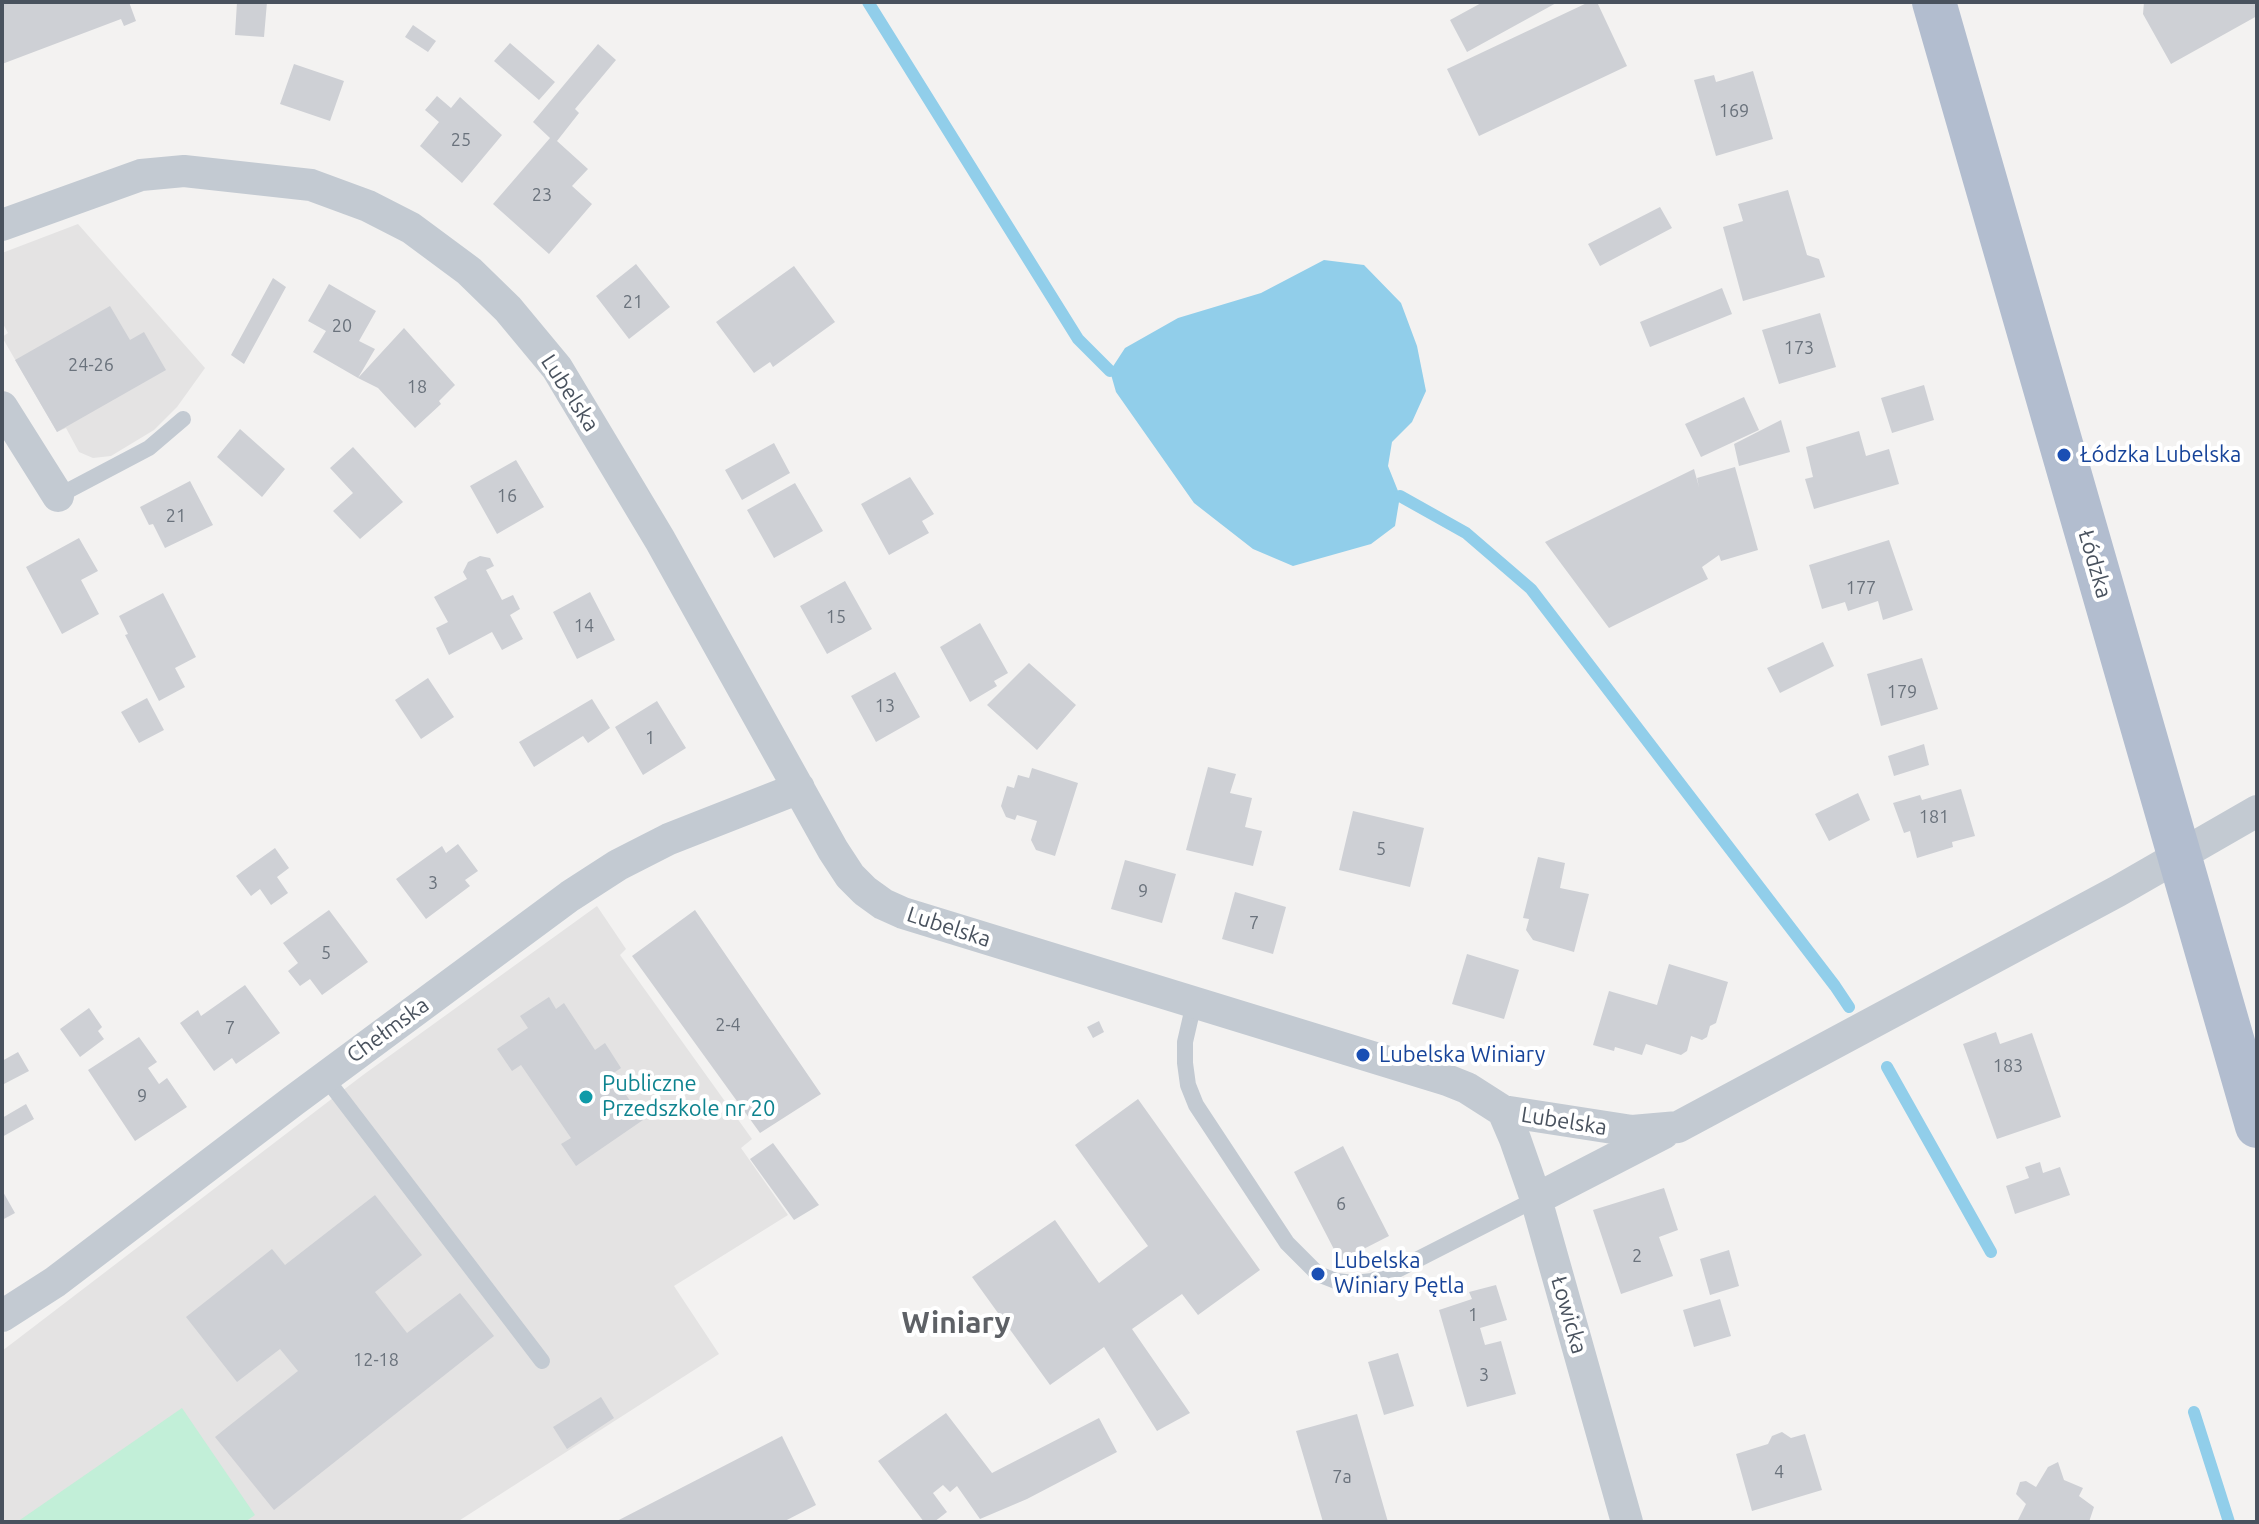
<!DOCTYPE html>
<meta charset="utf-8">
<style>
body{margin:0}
#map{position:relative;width:2259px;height:1524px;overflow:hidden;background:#f3f2f1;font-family:Ubuntu,sans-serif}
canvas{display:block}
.frame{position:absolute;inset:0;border:4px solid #49525e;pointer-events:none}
</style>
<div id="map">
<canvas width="2259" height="1524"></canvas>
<div class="frame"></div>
</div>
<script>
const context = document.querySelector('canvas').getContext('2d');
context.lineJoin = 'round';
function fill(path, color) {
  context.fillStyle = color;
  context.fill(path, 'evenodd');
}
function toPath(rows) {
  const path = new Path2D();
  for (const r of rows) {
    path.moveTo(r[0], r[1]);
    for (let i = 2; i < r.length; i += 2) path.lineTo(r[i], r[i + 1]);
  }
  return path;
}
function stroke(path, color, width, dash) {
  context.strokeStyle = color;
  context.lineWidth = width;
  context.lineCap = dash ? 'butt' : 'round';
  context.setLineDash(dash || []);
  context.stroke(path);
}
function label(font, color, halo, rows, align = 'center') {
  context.font = font + ' Ubuntu,sans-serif';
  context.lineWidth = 8;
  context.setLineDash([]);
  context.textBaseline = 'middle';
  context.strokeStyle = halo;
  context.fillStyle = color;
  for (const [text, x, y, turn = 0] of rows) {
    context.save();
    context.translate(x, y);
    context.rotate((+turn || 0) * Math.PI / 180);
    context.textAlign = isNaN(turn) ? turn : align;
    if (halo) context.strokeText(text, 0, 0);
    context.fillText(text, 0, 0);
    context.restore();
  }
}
fill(toPath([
 [78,224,205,368,177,407,154,430,111,456,93,458,79,452,66,428,57,432,2,337,8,333,2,322,2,253],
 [597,906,626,949,620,955,752,1139,741,1148,788,1215,674,1286,719,1354,457,1522,2,1522,2,1351,363,1075]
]), '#e4e3e3');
fill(toPath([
 [182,1408,255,1515,245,1522,17,1522]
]), '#c2efd8');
fill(toPath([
 [1324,260,1364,265,1401,303,1417,346,1426,391,1412,422,1392,442,1388,466,1400,496,1395,526,1371,544,1293,566,1253,549,1194,503,1116,392,1110,371,1125,348,1178,318,1261,293]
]), '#91ceea');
stroke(toPath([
 [868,2,1078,339,1110,371],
 [1400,496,1466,533,1531,589,1835,986,1849,1007],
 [1887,1067,1991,1252],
 [2194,1412,2229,1522]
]), '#91ceea', 12);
fill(toPath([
 [2,2,129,2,136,21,124,26,121,19,2,64],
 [237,2,267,2,264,37,235,35],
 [1483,2,1558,2,1467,52,1450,20],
 [1589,2,1597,2,1627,66,1479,136,1447,69],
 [2144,2,2257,2,2257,16,2171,64,2143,14],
 [413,25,436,41,428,52,405,37],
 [510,43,555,82,539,100,494,61],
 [598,44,616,60,575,109,579,113,557,141,588,169,572,186,592,204,549,254,493,204,550,138,533,122],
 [294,64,344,81,330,121,280,104],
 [1753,71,1773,139,1716,156,1694,80,1714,75,1716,82],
 [437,96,451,108,460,97,502,135,462,183,420,146,439,122,425,110],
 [1788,190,1807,255,1819,259,1825,277,1743,301,1723,227,1743,221,1738,204],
 [1660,207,1672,228,1600,266,1588,244],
 [636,264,670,307,629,339,596,296],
 [794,266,835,322,773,367,770,362,754,373,716,322],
 [273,278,286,287,244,364,231,355],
 [329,284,376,311,359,341,375,349,358,378,404,328,455,385,439,401,441,404,415,428,378,388,358,378,313,352,326,331,308,321],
 [1722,288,1732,314,1650,347,1640,322],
 [110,306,130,340,144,332,166,370,57,432,15,360],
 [1820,313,1836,367,1779,384,1762,330],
 [1924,385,1934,420,1892,433,1881,398],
 [1744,397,1759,430,1701,457,1685,424],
 [1781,420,1790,452,1739,466,1734,444],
 [240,429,285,469,262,497,217,457],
 [1859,431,1866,456,1889,449,1899,484,1814,509,1805,479,1813,477,1806,447],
 [774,443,790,473,742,500,725,470],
 [353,447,403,502,360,539,333,511,353,493,330,468],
 [516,460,544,507,497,534,470,486],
 [1735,467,1758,550,1721,561,1719,555,1702,567,1708,579,1609,628,1545,542,1694,469,1699,487,1697,478],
 [910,477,934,514,922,521,929,533,889,555,861,504],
 [190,481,213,525,165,548,153,524,149,525,140,507],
 [795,483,823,531,774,558,747,510],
 [79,538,98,571,81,580,99,614,62,634,26,567],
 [1889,540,1913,610,1883,620,1878,601,1848,611,1845,602,1822,609,1809,565],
 [480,556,490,558,494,566,486,570,502,600,513,595,520,609,510,615,523,639,502,650,492,632,449,655,436,628,448,622,434,597,467,579,463,572,468,562],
 [845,581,872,629,827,654,800,606],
 [590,592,615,640,577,659,553,612],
 [163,593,196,657,175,668,185,687,159,701,125,635,128,634,119,616],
 [980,623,1008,673,994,681,997,686,970,702,940,647],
 [1823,642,1834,666,1780,693,1767,668],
 [1922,658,1938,709,1881,726,1867,674],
 [1029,663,1076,705,1037,750,987,705],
 [895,672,920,717,876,742,851,696],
 [428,678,454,717,421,739,395,700],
 [147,698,164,730,139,743,121,712],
 [592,699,610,728,588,743,583,736,534,767,519,742],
 [657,701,686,748,643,775,615,727],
 [1924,744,1929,765,1894,776,1888,756],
 [1208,767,1236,774,1230,793,1252,798,1245,827,1262,831,1253,866,1186,850],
 [1032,768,1078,783,1055,856,1036,850,1031,840,1037,821,1017,815,1015,820,1006,817,1001,806,1007,786,1014,788,1018,775,1029,778],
 [1961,789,1975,836,1952,842,1953,847,1917,858,1910,831,1904,833,1893,803,1920,795,1922,800],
 [1858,793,1870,820,1829,841,1815,814],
 [1353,811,1424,828,1410,887,1339,870],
 [458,844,478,871,465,880,470,886,426,919,396,879,442,846,446,853],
 [275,848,289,868,277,877,288,893,271,905,260,889,251,896,236,876],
 [1538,857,1565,863,1560,888,1589,894,1574,952,1533,940,1526,930,1529,919,1523,918],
 [1125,860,1176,874,1162,923,1111,909],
 [1235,892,1286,907,1273,954,1222,939],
 [329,910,368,962,322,995,310,979,300,986,288,971,298,963,283,943],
 [695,910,821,1094,760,1133,632,956],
 [1467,954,1519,970,1504,1019,1452,1004],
 [1669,964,1728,982,1716,1023,1710,1026,1707,1037,1702,1040,1691,1036,1687,1051,1681,1055,1646,1044,1642,1055,1615,1047,1614,1051,1593,1045,1609,991,1657,1005],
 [245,985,280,1033,236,1064,232,1058,214,1071,180,1023,198,1010,201,1016],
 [549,997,556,1009,564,1003,595,1050,605,1043,621,1068,612,1074,643,1120,576,1166,561,1144,571,1138,521,1065,512,1071,497,1049,528,1028,520,1016],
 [89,1008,102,1027,98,1031,104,1039,80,1057,60,1029],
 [1099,1021,1104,1032,1093,1038,1087,1027],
 [1996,1032,2000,1044,2032,1033,2061,1117,1997,1139,1963,1044],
 [139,1037,157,1062,148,1068,159,1084,167,1078,187,1107,135,1141,88,1070],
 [18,1052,29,1071,2,1085,2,1061],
 [1138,1099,1260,1270,1198,1315,1182,1294,1132,1329,1190,1413,1157,1431,1104,1347,1050,1385,972,1277,1055,1220,1099,1283,1148,1246,1075,1145],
 [26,1104,34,1119,2,1137,2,1118],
 [773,1143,819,1205,794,1220,750,1159],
 [1343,1146,1389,1236,1340,1261,1294,1172],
 [2040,1162,2043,1173,2060,1167,2070,1195,2015,1214,2006,1186,2029,1178,2025,1167],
 [1664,1188,1678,1230,1659,1237,1673,1276,1621,1294,1593,1210],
 [2,1190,15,1213,2,1220],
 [375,1195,422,1255,375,1292,407,1333,460,1293,494,1336,274,1510,215,1437,298,1371,280,1349,237,1382,186,1317,272,1249,285,1265],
 [1729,1250,1739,1286,1710,1295,1700,1259],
 [1496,1285,1507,1320,1480,1328,1485,1345,1501,1341,1516,1394,1467,1407,1439,1310,1472,1299,1469,1292],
 [1720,1299,1731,1336,1694,1347,1683,1310],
 [1398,1353,1414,1406,1384,1415,1368,1362],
 [601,1397,614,1418,567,1449,553,1427],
 [946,1413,992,1473,1099,1418,1117,1452,1027,1499,980,1519,957,1486,950,1492,943,1485,933,1493,947,1512,934,1522,924,1522,878,1461],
 [1357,1414,1388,1522,1323,1522,1296,1431],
 [1782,1432,1791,1438,1805,1434,1822,1490,1752,1511,1736,1454,1768,1444,1772,1436],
 [782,1436,816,1505,783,1522,615,1522],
 [2058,1462,2064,1480,2083,1488,2079,1496,2094,1507,2089,1522,2017,1522,2026,1504,2016,1494,2020,1482,2026,1481,2036,1487,2048,1467]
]), '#ced0d5');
stroke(toPath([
 [58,496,149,448,183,419],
 [1194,1003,1185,1042,1185,1063,1188,1085,1196,1105,1287,1243,1318,1274,1336,1281,1355,1283,1372,1281,1389,1274,1536,1199],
 [325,1077,542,1361]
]), '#c3cad2', 16);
stroke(toPath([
 [2,225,141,175,184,171,311,185,368,206,411,228,469,271,508,309,557,368,660,540,833,850,850,876,865,891,883,904,903,913,1447,1080,1467,1088,1503,1111,1632,1131,1678,1127,2118,891,2257,811],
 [2,407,58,496],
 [1503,1111,1515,1139,1536,1199,1627,1522],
 [1536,1199,1664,1133],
 [2,1316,55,1282,293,1101,570,896,618,865,669,839,799,788]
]), '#c3cad2', 32);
stroke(toPath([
 [1934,2,2257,1126]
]), '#b2bdcf', 44);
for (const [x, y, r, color] of [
 [2064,455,8,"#1a4fb4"],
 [1363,1055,8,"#1a4fb4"],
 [586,1097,8,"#0f9aa8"],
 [1318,1274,8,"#1a4fb4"]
]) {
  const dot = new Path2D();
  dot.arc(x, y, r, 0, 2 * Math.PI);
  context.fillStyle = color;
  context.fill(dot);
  stroke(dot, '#fff', 3);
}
label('18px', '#6a727c', null, [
 ["169",1734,111],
 ["25",461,140],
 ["23",542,195],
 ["21",633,302],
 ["20",342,326],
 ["173",1799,348],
 ["24-26",91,365],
 ["18",417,387],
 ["16",507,496],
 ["21",176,516],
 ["177",1861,588],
 ["15",836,617],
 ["14",584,626],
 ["179",1902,692],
 ["13",885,706],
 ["1",650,738],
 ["181",1934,817],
 ["5",1381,849],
 ["3",433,883],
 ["9",1143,891],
 ["7",1254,923],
 ["5",326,953],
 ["2-4",728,1025],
 ["7",230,1028],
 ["183",2008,1066],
 ["9",142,1096],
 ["6",1341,1204],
 ["2",1637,1256],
 ["1",1473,1315],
 ["12-18",376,1360],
 ["3",1484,1375],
 ["4",1779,1472],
 ["7a",1342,1477]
]);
label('22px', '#49525e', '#fff', [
 ["Lubelska",570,393,57],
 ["Łódzka",2095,564,74],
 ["Lubelska",949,927,18],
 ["Chełmska",388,1030,-36],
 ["Lubelska",1564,1121,9],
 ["Łowicka",1569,1315,74]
]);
label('22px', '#164399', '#fff', [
 ["Łódzka Lubelska",2080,455],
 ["Lubelska Winiary",1379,1055],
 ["Lubelska",1334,1261],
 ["Winiary Pętla",1334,1286]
], 'left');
label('22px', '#0d838f', '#fff', [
 ["Publiczne",602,1084],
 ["Przedszkole nr 20",602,1109]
], 'left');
label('bold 30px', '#5e6166', '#fff', [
 ["Winiary",956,1323]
]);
</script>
